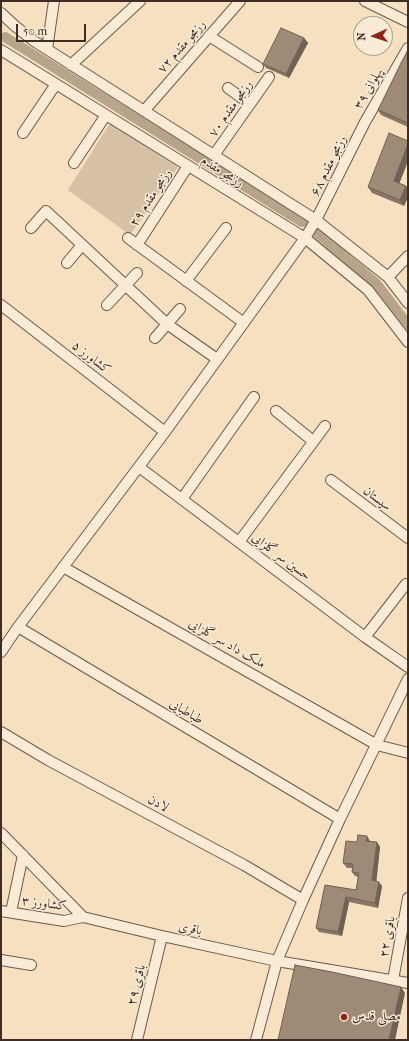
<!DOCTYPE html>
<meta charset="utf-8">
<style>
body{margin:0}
#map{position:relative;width:409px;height:1041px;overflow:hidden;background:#f6e0c0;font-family:"IM FELL French Canon",serif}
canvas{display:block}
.frame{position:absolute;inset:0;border:2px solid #3f2c25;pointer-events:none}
.north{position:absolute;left:353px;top:16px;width:40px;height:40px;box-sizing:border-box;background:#f9ebd6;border:1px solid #af9f8f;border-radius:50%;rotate:267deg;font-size:11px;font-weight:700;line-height:16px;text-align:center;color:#3f2c25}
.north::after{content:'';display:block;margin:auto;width:14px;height:18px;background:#8f2418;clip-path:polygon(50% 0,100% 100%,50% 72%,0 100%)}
.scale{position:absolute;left:16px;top:24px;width:70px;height:18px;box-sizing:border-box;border:2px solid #3f2c25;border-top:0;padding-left:5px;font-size:12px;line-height:14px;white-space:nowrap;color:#3f2c25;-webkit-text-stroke:3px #f9ebd6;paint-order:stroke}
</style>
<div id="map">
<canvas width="409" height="1041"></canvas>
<div class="frame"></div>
<div class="north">N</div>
<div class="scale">50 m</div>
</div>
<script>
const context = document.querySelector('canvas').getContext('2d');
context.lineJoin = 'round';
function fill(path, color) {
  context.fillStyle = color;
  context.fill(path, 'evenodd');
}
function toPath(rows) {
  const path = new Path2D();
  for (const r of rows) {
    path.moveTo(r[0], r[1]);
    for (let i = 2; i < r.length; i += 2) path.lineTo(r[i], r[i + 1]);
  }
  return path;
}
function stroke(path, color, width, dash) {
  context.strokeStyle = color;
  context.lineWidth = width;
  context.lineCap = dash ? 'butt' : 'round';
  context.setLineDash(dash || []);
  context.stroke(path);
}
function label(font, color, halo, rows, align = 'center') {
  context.font = font + ' "IM FELL French Canon",Amiri,serif';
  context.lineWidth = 3;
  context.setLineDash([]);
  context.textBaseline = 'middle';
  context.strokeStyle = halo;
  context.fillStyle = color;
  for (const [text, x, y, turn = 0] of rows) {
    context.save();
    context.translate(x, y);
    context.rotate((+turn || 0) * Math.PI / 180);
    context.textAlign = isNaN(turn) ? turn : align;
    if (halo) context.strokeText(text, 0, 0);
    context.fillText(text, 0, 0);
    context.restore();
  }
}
fill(toPath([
 [110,123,178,167,130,235,68,190]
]), '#d7c1a6');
stroke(toPath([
 [5,37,302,222],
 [318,234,376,283,408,325]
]), '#b8a38b', 10);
const minor = toPath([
 [365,1,408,22],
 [1,13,15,26,34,41,316,220,388,277,408,303],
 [209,36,258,67],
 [47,49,54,1],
 [1,50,305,238,368,290,408,342],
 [71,65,140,1],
 [228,88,250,104],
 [144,111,240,1],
 [23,133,56,84],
 [214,155,269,77],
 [74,163,106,115],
 [31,228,46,211,167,324,217,359],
 [128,238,244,323],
 [137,245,188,166],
 [67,263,82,245],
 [388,277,408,256],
 [186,281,226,228],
 [1,305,165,432],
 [107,305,137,273],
 [155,338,180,309],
 [276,411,313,441],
 [139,467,365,637,408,667],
 [331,480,408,538],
 [182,499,254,397],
 [239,542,325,426],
 [63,567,377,745,408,753],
 [18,627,340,819],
 [365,637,406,584],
 [1,652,18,627,165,432,305,238,316,220,365,122,408,48],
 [1,732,48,760,244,865,303,900],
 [1,833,83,917,162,936,277,961,408,983],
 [1,911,64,921,83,917],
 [11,912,23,855],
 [1,960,31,965],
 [393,980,408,898],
 [137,1040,162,936],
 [256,1040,277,961,303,900,340,819,408,679]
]);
stroke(minor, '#6d594c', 12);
stroke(minor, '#f9ebd6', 10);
fill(toPath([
 [304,38,308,43,289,78,266,68,263,64],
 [408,50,408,127,381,115,378,110],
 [408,141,408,161,399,183,406,186,408,189,408,197,404,206,372,193,368,187],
 [370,841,377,842,380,847,376,881,382,886,378,908,349,902,342,936,319,932,316,928,325,885,356,890,358,877,355,876,352,872,352,868,347,868,343,863,357,842]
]), '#887765');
fill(toPath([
 [304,38,308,43,289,78,286,74],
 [408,144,408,161,398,187,394,181],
 [406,186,408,189,408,197,404,206,400,200],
 [367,836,370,841,366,841],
 [377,842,380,847,376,885,372,880],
 [379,882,382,886,378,908,375,903],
 [346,897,349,902,342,936,338,932],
 [401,987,405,993,395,1040,389,1040]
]), '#6f6153');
const building = toPath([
 [281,28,304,38,286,74,263,64,281,28],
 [408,50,408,123,378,110,402,61,408,50],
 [389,133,408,141,408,144,394,181,406,186,400,200,368,187,389,133],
 [358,835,367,836,366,841,377,842,372,880,379,882,375,903,346,897,338,932,316,928,325,885,356,890,359,873,352,872,353,864,343,863,346,841,357,842,358,835],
 [295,965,332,972,401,987,389,1040,278,1040,295,965]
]);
fill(building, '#9e8a76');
stroke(building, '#6f6153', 1);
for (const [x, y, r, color] of [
 [344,1017,4,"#8f2418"]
]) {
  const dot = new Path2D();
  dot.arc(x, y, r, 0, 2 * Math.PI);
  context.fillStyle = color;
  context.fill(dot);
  stroke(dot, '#f9ebd6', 1.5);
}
label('13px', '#3f2c25', '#f9ebd6', [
 ["رزمجو مقدم ۷۲",182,47,-49],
 ["پهلوانی ۳۹",369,89,-60],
 ["رزمجو مقدم ۷۰",231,109,-55],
 ["رزمجو مقدم ۶۸",329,166,-64],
 ["رزمجو مقدم",222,172,32],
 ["رزمجو مقدم ۲۹",151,198,-57],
 ["کشاورز ۵",91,358,38],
 ["سیستان",377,499,37],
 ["حسین سر گلزایی",281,557,37],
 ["ملک داد سر گلزایی",227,644,30],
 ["طباطبایی",186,712,31],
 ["لادن",158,804,28],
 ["کشاورز ۳",44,904,7],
 ["باقری",190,929,12],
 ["باقری ۲۲",388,937,-80],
 ["باقری ۲۹",137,985,-76]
]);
label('13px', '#3f2c25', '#f9ebd6', [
 ["مصلی قدس",352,1017]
], 'left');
</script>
